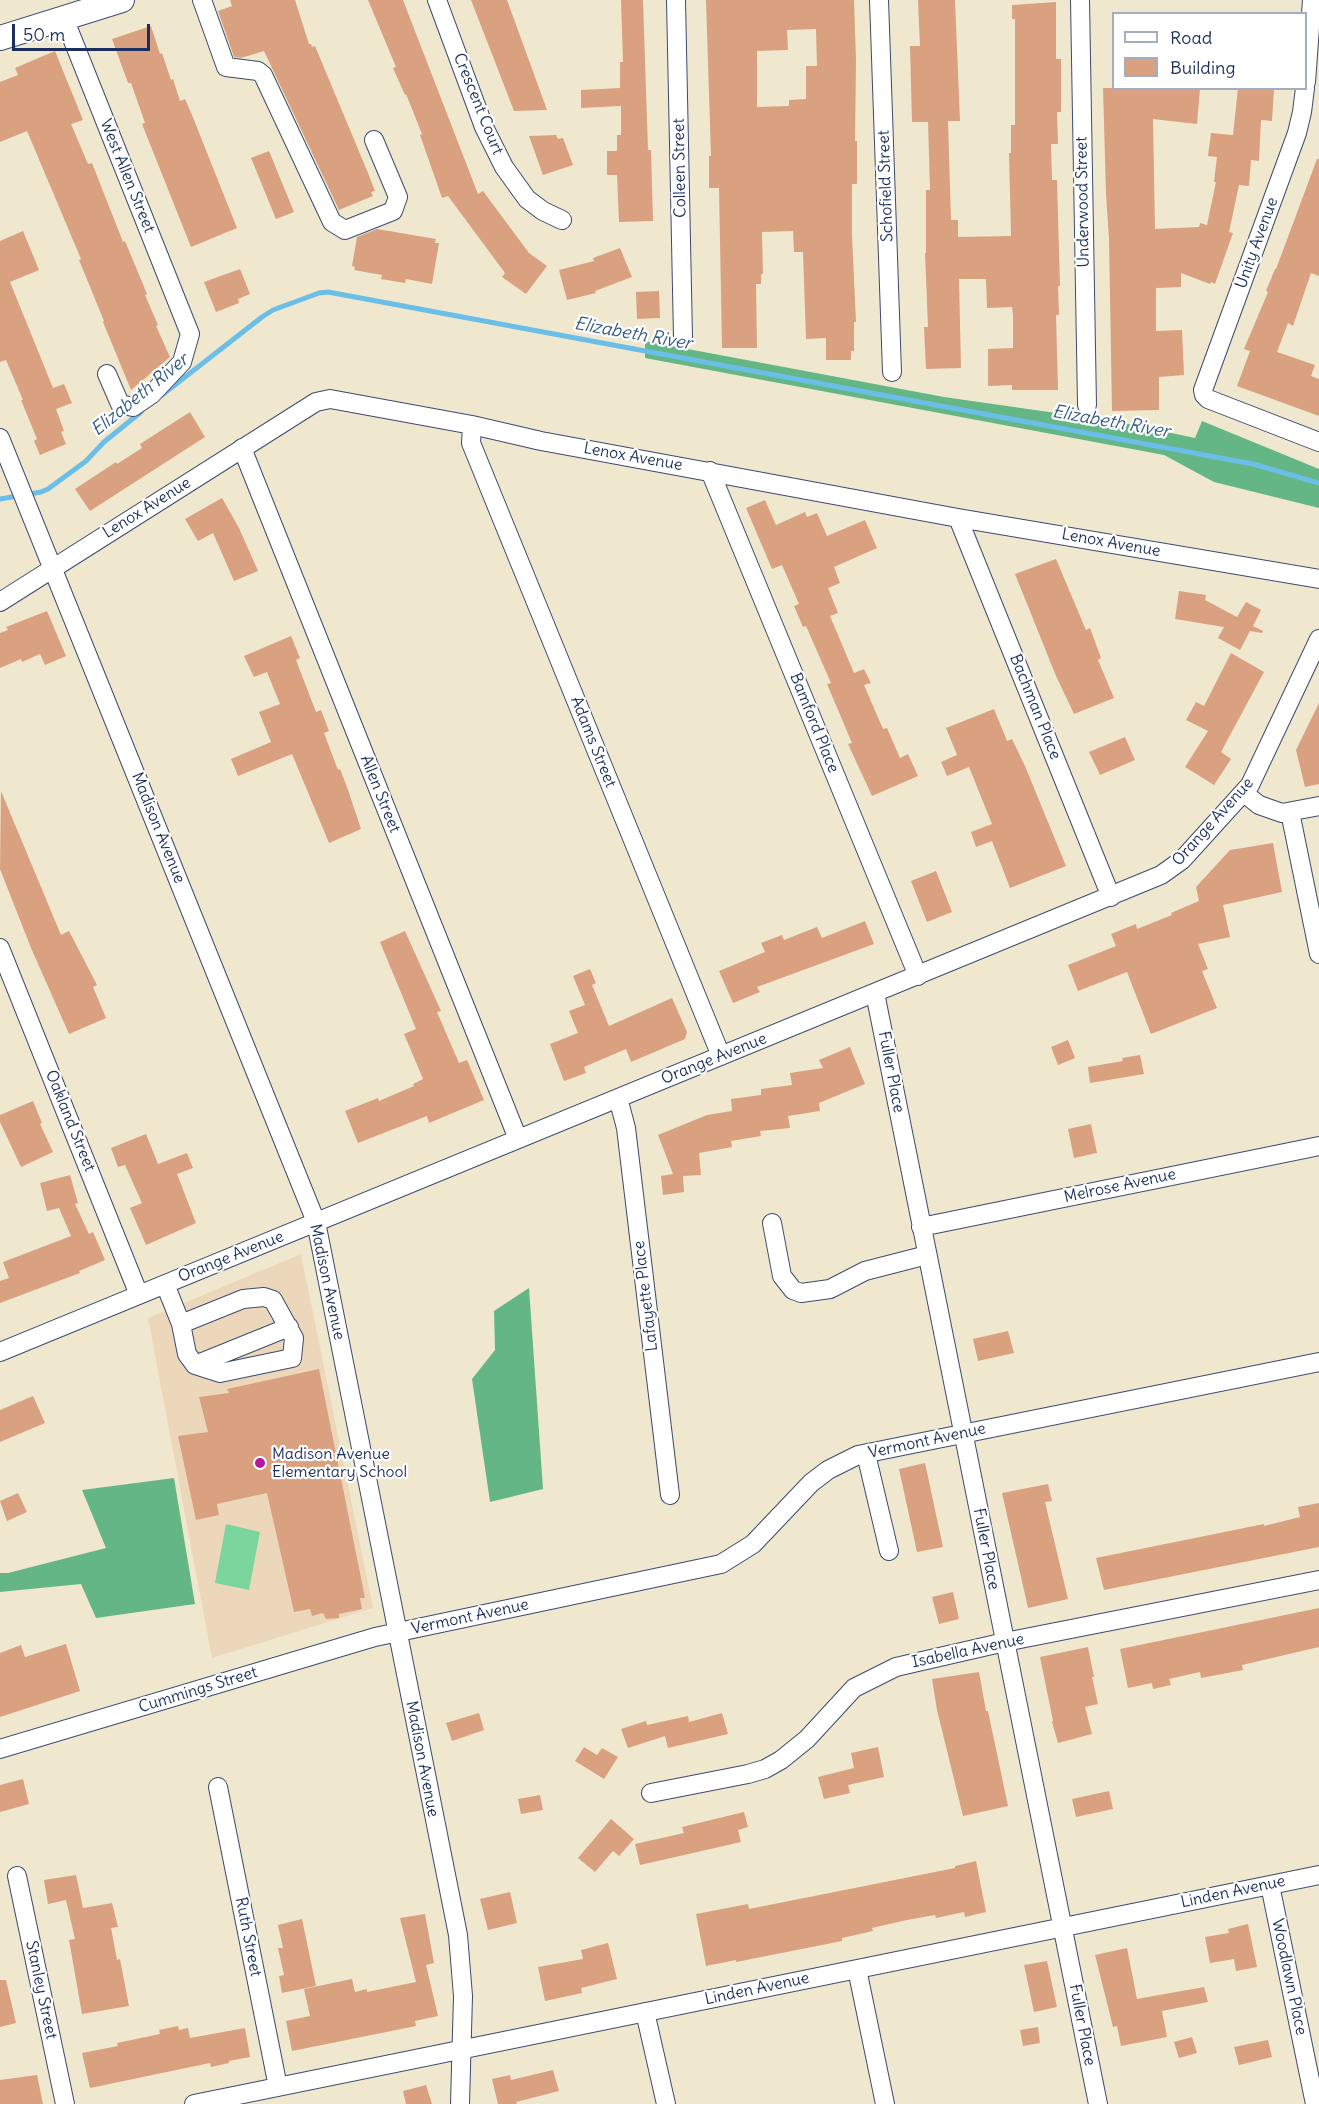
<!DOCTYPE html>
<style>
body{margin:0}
#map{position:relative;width:1319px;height:2104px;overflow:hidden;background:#efe8ce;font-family:Delius,sans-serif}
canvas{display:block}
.legend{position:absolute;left:1112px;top:12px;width:195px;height:78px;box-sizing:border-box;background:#fff;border:2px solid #a4acbf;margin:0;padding:8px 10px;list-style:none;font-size:18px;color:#1b2f5e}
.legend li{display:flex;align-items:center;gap:12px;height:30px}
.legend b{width:30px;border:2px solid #a4acbf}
.scale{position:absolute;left:12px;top:24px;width:138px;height:27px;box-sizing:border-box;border:3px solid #1b2f5e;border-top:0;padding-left:8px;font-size:18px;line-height:21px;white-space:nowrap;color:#1b2f5e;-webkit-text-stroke:4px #fff;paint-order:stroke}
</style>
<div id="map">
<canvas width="1319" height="2104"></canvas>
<ul class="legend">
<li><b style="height:8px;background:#fff"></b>Road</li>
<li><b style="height:16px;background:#daa180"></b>Building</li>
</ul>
<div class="scale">50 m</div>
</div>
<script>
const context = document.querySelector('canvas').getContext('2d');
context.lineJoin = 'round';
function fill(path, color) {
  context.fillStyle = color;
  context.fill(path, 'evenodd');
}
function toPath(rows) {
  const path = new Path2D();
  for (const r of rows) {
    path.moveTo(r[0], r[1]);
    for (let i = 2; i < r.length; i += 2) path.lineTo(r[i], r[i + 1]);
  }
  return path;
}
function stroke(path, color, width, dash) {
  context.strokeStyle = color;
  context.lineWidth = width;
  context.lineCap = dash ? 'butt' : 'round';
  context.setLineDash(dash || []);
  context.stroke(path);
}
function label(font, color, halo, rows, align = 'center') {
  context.font = font + ' Delius,sans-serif';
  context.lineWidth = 4.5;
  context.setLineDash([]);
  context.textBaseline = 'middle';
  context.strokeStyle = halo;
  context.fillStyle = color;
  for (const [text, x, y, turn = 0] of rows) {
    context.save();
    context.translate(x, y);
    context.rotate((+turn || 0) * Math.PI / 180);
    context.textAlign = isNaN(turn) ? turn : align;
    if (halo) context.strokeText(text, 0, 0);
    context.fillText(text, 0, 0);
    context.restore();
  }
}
fill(toPath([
 [301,1254,373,1608,212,1658,148,1318]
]), '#edd7bb');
fill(toPath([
 [226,1524,260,1532,249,1590,215,1583]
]), '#7bd69d');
fill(toPath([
 [645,341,944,397,1119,422,1195,438,1202,421,1319,469,1319,508,1214,482,1164,455,645,358],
 [529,1288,543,1489,490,1502,472,1379,495,1350,494,1311],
 [174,1478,195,1604,96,1618,81,1584,0,1592,0,1573,8,1573,106,1548,82,1490]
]), '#64b784');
stroke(toPath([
 [162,395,262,317,273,310,319,293,328,292,1253,464,1319,483],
 [0,499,41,492,48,489,86,461,104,442,141,412]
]), '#6bbee7', 5);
fill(toPath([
 [230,0,295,0,309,44,311,44,312,47,315,46,368,173,375,191,371,192,373,196,339,210,264,51,241,58,234,57,218,11,232,6],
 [368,0,403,0,478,194,483,191,529,253,547,266,526,294,502,277,505,273,448,196,442,198,420,135,422,134,406,94,405,95,393,68,396,67],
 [471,0,507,0,547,110,514,111],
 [621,0,643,0,648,150,651,150,653,221,619,222,617,175,607,175,607,151,617,151,617,135,621,135,621,106,581,108,581,90,620,88,620,62,623,62],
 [706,0,854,0,856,60,855,141,857,141,857,184,852,184,852,236,856,322,854,322,854,351,851,351,851,360,826,360,826,338,806,339,803,252,794,252,793,231,762,232,763,274,761,274,761,284,756,284,757,348,722,348,719,188,709,188,709,156,711,156],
 [816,29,817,66,806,66,806,99,789,100,789,106,757,107,757,51,788,50,787,30],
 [918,0,955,0,960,121,948,121,951,220,958,220,958,237,1011,236,1009,153,1011,153,1011,125,1015,125,1015,19,1012,19,1012,5,1056,2,1056,59,1061,59,1061,112,1057,112,1058,144,1051,144,1052,180,1057,180,1060,286,1058,286,1059,315,1056,315,1058,390,1012,390,1012,385,988,386,988,349,1013,348,1013,315,1012,307,987,308,986,279,959,279,961,368,926,369,924,327,928,327,925,253,926,253,926,190,930,190,928,122,912,122,910,46,920,46],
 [151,26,160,54,162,53,171,80,173,79,180,101,185,99,192,115,237,228,191,247,142,124,145,123,131,83,128,83,112,39],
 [55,51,83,120,71,124,88,164,92,163,123,242,125,241,147,294,145,295,158,325,156,326,170,357,131,390,103,322,104,321,79,260,81,259,27,131,0,142,0,82,18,75,15,68],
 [1103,88,1200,88,1197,124,1153,119,1155,229,1199,227,1200,223,1207,225,1216,182,1214,182,1217,157,1208,156,1211,133,1233,135,1238,88,1274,88,1272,121,1261,120,1259,161,1251,160,1249,186,1239,185,1229,232,1233,233,1215,284,1211,282,1210,284,1181,273,1181,287,1156,288,1156,331,1182,330,1184,375,1159,377,1159,410,1112,411,1109,239,1106,194],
 [556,135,558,139,563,138,573,165,543,175,529,136],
 [269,151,294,212,276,219,251,158],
 [1317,159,1319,159,1319,276,1311,273,1293,326,1288,323,1277,352,1315,365,1311,376,1319,379,1319,416,1237,386,1250,351,1244,349,1268,292,1266,291,1275,269,1276,269],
 [377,229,436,239,435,243,439,243,432,284,406,279,405,283,381,279,382,275,354,270,355,267,352,266,357,237],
 [23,231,39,270,10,282,53,388,64,384,72,403,56,409,64,431,61,432,66,444,40,455,34,441,37,439,21,400,23,400,6,360,0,362,0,241],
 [620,248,632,277,595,291,596,293,567,300,559,270,594,261,593,258],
 [240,269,250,294,238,299,239,303,216,312,204,282],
 [659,291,660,318,637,319,636,292],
 [190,412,205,437,90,511,75,489,116,462,117,464,142,448,140,444],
 [222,498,239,528,258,571,234,581,213,533,198,541,185,519],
 [765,500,776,525,805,512,807,517,817,513,827,536,865,520,877,548,834,567,840,583,828,588,838,613,830,616,854,673,864,669,871,683,864,685,883,729,887,728,900,758,908,754,918,776,872,796,848,744,852,743,827,684,831,683,806,626,803,627,794,606,799,604,782,565,772,569,746,508],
 [1056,559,1086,630,1090,628,1101,658,1098,660,1114,698,1074,714,1056,676,1015,574],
 [1179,591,1206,595,1205,600,1237,617,1246,602,1261,610,1253,626,1263,631,1262,633,1250,631,1240,650,1218,638,1224,627,1175,619],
 [47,611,66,656,45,665,40,654,22,662,21,659,0,668,0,633,8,630,6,627],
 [291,636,300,658,296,660,316,712,321,710,329,731,324,733,338,770,340,769,347,787,361,829,329,843,292,754,238,776,231,759,271,742,259,712,280,704,267,672,254,677,244,656],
 [1231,653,1264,672,1221,752,1231,759,1214,785,1185,767,1208,731,1186,720,1196,702,1204,706],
 [1319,703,1319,784,1305,787,1296,750],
 [994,709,1007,741,1012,739,1025,766,1066,866,1010,888,992,841,976,847,971,832,992,824,969,767,947,776,941,762,957,755,946,728],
 [1125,737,1135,760,1100,775,1089,752],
 [1,791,61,935,69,931,97,985,93,987,106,1018,69,1034,31,948,0,869],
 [1273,843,1282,892,1223,905,1230,937,1198,944,1208,969,1202,971,1217,1008,1151,1034,1127,972,1078,991,1068,965,1116,946,1111,934,1136,924,1137,929,1172,915,1171,913,1199,901,1196,887,1230,850],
 [936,871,952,912,927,922,911,881],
 [865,921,874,944,757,987,760,992,733,1003,719,971,765,952,761,943,782,935,784,940,817,927,822,938],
 [405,931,441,1011,437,1012,459,1063,467,1060,484,1100,429,1123,427,1116,358,1143,345,1111,378,1098,379,1101,414,1086,413,1084,423,1079,404,1034,416,1029,380,942],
 [590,969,596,983,592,985,609,1026,672,998,687,1032,685,1039,631,1062,626,1049,584,1067,586,1073,564,1081,550,1044,578,1033,569,1011,585,1005,573,976],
 [1068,1040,1075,1058,1058,1065,1051,1047],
 [850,1047,865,1084,819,1103,820,1111,788,1116,790,1128,760,1131,761,1136,731,1141,732,1147,699,1153,701,1175,683,1176,684,1192,663,1195,661,1176,673,1174,658,1135,707,1115,732,1111,731,1099,761,1095,761,1089,792,1085,790,1073,823,1068,819,1060],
 [1140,1055,1144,1074,1090,1083,1088,1067,1123,1061,1122,1058],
 [33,1101,42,1123,40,1124,53,1152,21,1167,0,1122,0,1115],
 [1091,1124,1097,1153,1074,1158,1068,1129],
 [146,1134,158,1164,187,1153,193,1168,177,1174,196,1223,146,1245,130,1208,142,1203,125,1165,118,1167,111,1148],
 [70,1175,78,1203,75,1204,89,1234,93,1232,105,1260,79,1271,80,1273,0,1303,0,1281,9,1278,3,1262,71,1236,59,1208,47,1211,40,1183],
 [1008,1331,1014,1353,978,1361,973,1339],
 [319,1369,365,1598,360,1598,362,1609,339,1614,339,1618,326,1619,323,1613,312,1616,310,1609,294,1612,267,1493,217,1504,219,1515,196,1520,178,1436,208,1432,199,1397,229,1393,227,1389],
 [33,1396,45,1423,0,1442,0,1410],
 [925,1463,943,1547,917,1552,899,1469],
 [1048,1484,1052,1501,1045,1502,1068,1599,1028,1608,1002,1493],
 [18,1493,27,1512,7,1521,0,1501],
 [1319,1503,1319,1547,1104,1590,1096,1558,1264,1524,1264,1526,1300,1517,1298,1507],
 [953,1592,959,1619,939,1624,932,1597],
 [1319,1608,1319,1647,1242,1665,1243,1670,1201,1678,1200,1672,1169,1679,1171,1685,1153,1689,1152,1683,1128,1688,1120,1649],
 [66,1644,80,1691,0,1717,0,1653,21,1645,25,1657],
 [1088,1647,1094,1677,1092,1677,1098,1704,1085,1707,1092,1734,1058,1743,1052,1722,1053,1721,1040,1657],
 [979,1672,986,1711,988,1711,1008,1806,963,1816,937,1710,932,1679],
 [479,1713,484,1730,452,1741,446,1723],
 [722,1713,728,1734,668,1748,665,1736,628,1748,621,1729,646,1721,647,1725,688,1716,689,1722],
 [584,1747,597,1755,602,1748,618,1757,604,1779,575,1761],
 [878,1747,884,1777,848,1785,850,1793,824,1799,818,1777,854,1768,851,1753],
 [23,1779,29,1804,0,1812,0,1785],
 [1109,1791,1113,1809,1076,1817,1072,1799],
 [540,1795,543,1810,521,1814,518,1799],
 [744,1812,748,1827,738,1830,741,1842,640,1865,635,1844,684,1833,682,1827],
 [611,1819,634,1839,619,1856,613,1851,595,1872,578,1858],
 [976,1861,986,1912,965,1917,964,1912,936,1918,935,1915,907,1920,872,1928,873,1931,842,1938,842,1941,736,1962,736,1960,706,1966,696,1914,748,1904,749,1909,955,1868,955,1866],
 [76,1875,83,1908,112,1903,118,1927,111,1928,117,1960,120,1959,129,2006,82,2014,69,1940,75,1939,66,1900,48,1904,44,1880],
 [510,1892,517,1923,488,1930,480,1899],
 [425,1914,434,1963,426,1965,438,2016,415,2021,416,2026,292,2051,286,2021,310,2016,304,1989,352,1979,355,1992,367,1989,367,1992,416,1982,400,1918],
 [302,1919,316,1986,282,1993,279,1976,284,1975,278,1948,283,1948,278,1925],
 [1248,1924,1257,1967,1236,1971,1234,1959,1210,1963,1205,1937,1229,1933,1228,1929],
 [608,1943,617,1979,581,1988,582,1993,545,2001,538,1967,583,1959,581,1950],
 [1127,1948,1137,1999,1204,1987,1208,2002,1162,2011,1167,2037,1121,2046,1117,2026,1113,2027,1095,1955],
 [1047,1961,1057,2007,1034,2012,1024,1965],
 [0,1980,6,1980,16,2023,0,2027],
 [178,2026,179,2030,188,2028,190,2038,245,2028,250,2057,229,2061,229,2063,211,2067,210,2063,90,2088,82,2053,118,2046,117,2043,160,2034,159,2030],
 [1038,2027,1040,2043,1023,2046,1020,2030],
 [1192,2037,1197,2053,1179,2058,1174,2042],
 [1268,2040,1272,2057,1239,2065,1234,2047],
 [553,2070,559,2091,516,2102,517,2104,498,2104,492,2079,510,2075,511,2080],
 [37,2075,43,2104,0,2104,0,2080],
 [426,2085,432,2104,406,2104,403,2091]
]), '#daa180');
const minor = toPath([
 [202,0,226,67,258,71,263,75,332,222,345,230,393,211,398,197,374,140],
 [437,0,484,127,504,167,527,199,543,211,562,220],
 [676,0,683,337],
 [879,0,892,372],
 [1080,0,1087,405],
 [64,18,190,334,182,362,152,394,133,407,120,404,107,374],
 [1306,82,1312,0],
 [1305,88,1302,112,1297,133,1203,390,1204,395,1208,399,1319,442],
 [472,425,471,443,721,1056],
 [0,438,316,1222,458,1935,463,1996,460,2104],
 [242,448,518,1139],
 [710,471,918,976],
 [958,518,1111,897],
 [0,602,316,402,330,399,472,425,541,441,958,518,1319,579],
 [1244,793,1259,805,1282,813,1319,806],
 [1290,812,1319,954],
 [0,948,139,1295],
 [875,993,1098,2104],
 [618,1098,626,1128,670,1495],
 [772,1223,782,1276,793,1290,801,1293,830,1289,865,1271,927,1255],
 [921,1227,1319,1146],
 [165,1284,181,1324,187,1354,195,1365,220,1373,292,1358,294,1338,273,1300,264,1297,243,1299,181,1324],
 [0,1352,1161,875,1182,860,1250,785,1319,639],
 [195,1365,289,1327],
 [866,1454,889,1551],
 [0,1749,375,1637,721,1564,753,1544,811,1483,828,1470,858,1455,1319,1362],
 [218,1787,278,2087],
 [651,1793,748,1774,765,1769,781,1760,807,1739,854,1688,896,1667,1005,1642,1319,1580],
 [17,1876,65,2104],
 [1270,1885,1315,2104],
 [857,1969,885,2104],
 [645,2012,666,2104],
 [194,2104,1319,1875]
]);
const major = toPath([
 [0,38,122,0]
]);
stroke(minor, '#3b4b6f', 20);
stroke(major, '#3b4b6f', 26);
stroke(minor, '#fff', 18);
stroke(major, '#fff', 24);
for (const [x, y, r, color] of [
 [260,1463,6,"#b5179e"]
]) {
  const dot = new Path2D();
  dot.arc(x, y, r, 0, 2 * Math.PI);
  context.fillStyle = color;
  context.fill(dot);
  stroke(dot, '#fff', 2);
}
label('16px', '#1b2f5e', '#fff', [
 ["Crescent Court",478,104,68],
 ["Colleen Street",680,168,-91],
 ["West Allen Street",127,176,68],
 ["Schofield Street",886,186,-92],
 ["Underwood Street",1083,202,-91],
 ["Unity Avenue",1257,243,-70],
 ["Lenox Avenue",633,457,10],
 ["Lenox Avenue",147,508,-32],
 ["Lenox Avenue",1111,543,10],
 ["Bachman Place",1035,707,68],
 ["Bamford Place",814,723,68],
 ["Adams Street",593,742,68],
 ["Allen Street",380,794,68],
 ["Orange Avenue",1213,822,-48],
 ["Madison Avenue",158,828,68],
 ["Orange Avenue",714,1059,-22],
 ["Fuller Place",891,1072,79],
 ["Oakland Street",70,1121,68],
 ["Melrose Avenue",1120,1186,-12],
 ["Orange Avenue",231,1257,-22],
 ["Madison Avenue",327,1282,78],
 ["Lafayette Place",646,1296,-97],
 ["Vermont Avenue",927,1441,-12],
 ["Fuller Place",986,1549,79],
 ["Vermont Avenue",470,1617,-12],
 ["Isabella Avenue",968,1651,-12],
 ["Cummings Street",198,1690,-17],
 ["Madison Avenue",422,1759,79],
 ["Linden Avenue",1233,1892,-12],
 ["Ruth Street",248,1937,79],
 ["Woodlawn Place",1289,1977,78],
 ["Linden Avenue",757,1989,-12],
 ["Stanley Street",41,1990,78],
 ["Fuller Place",1082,2025,79]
]);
label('16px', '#1b2f5e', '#fff', [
 ["Madison Avenue",272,1454],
 ["Elementary School",272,1472]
], 'left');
label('italic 18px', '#335a87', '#fff', [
 ["Elizabeth River",633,334,10],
 ["Elizabeth River",140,395,-39],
 ["Elizabeth River",1111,422,10]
]);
</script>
